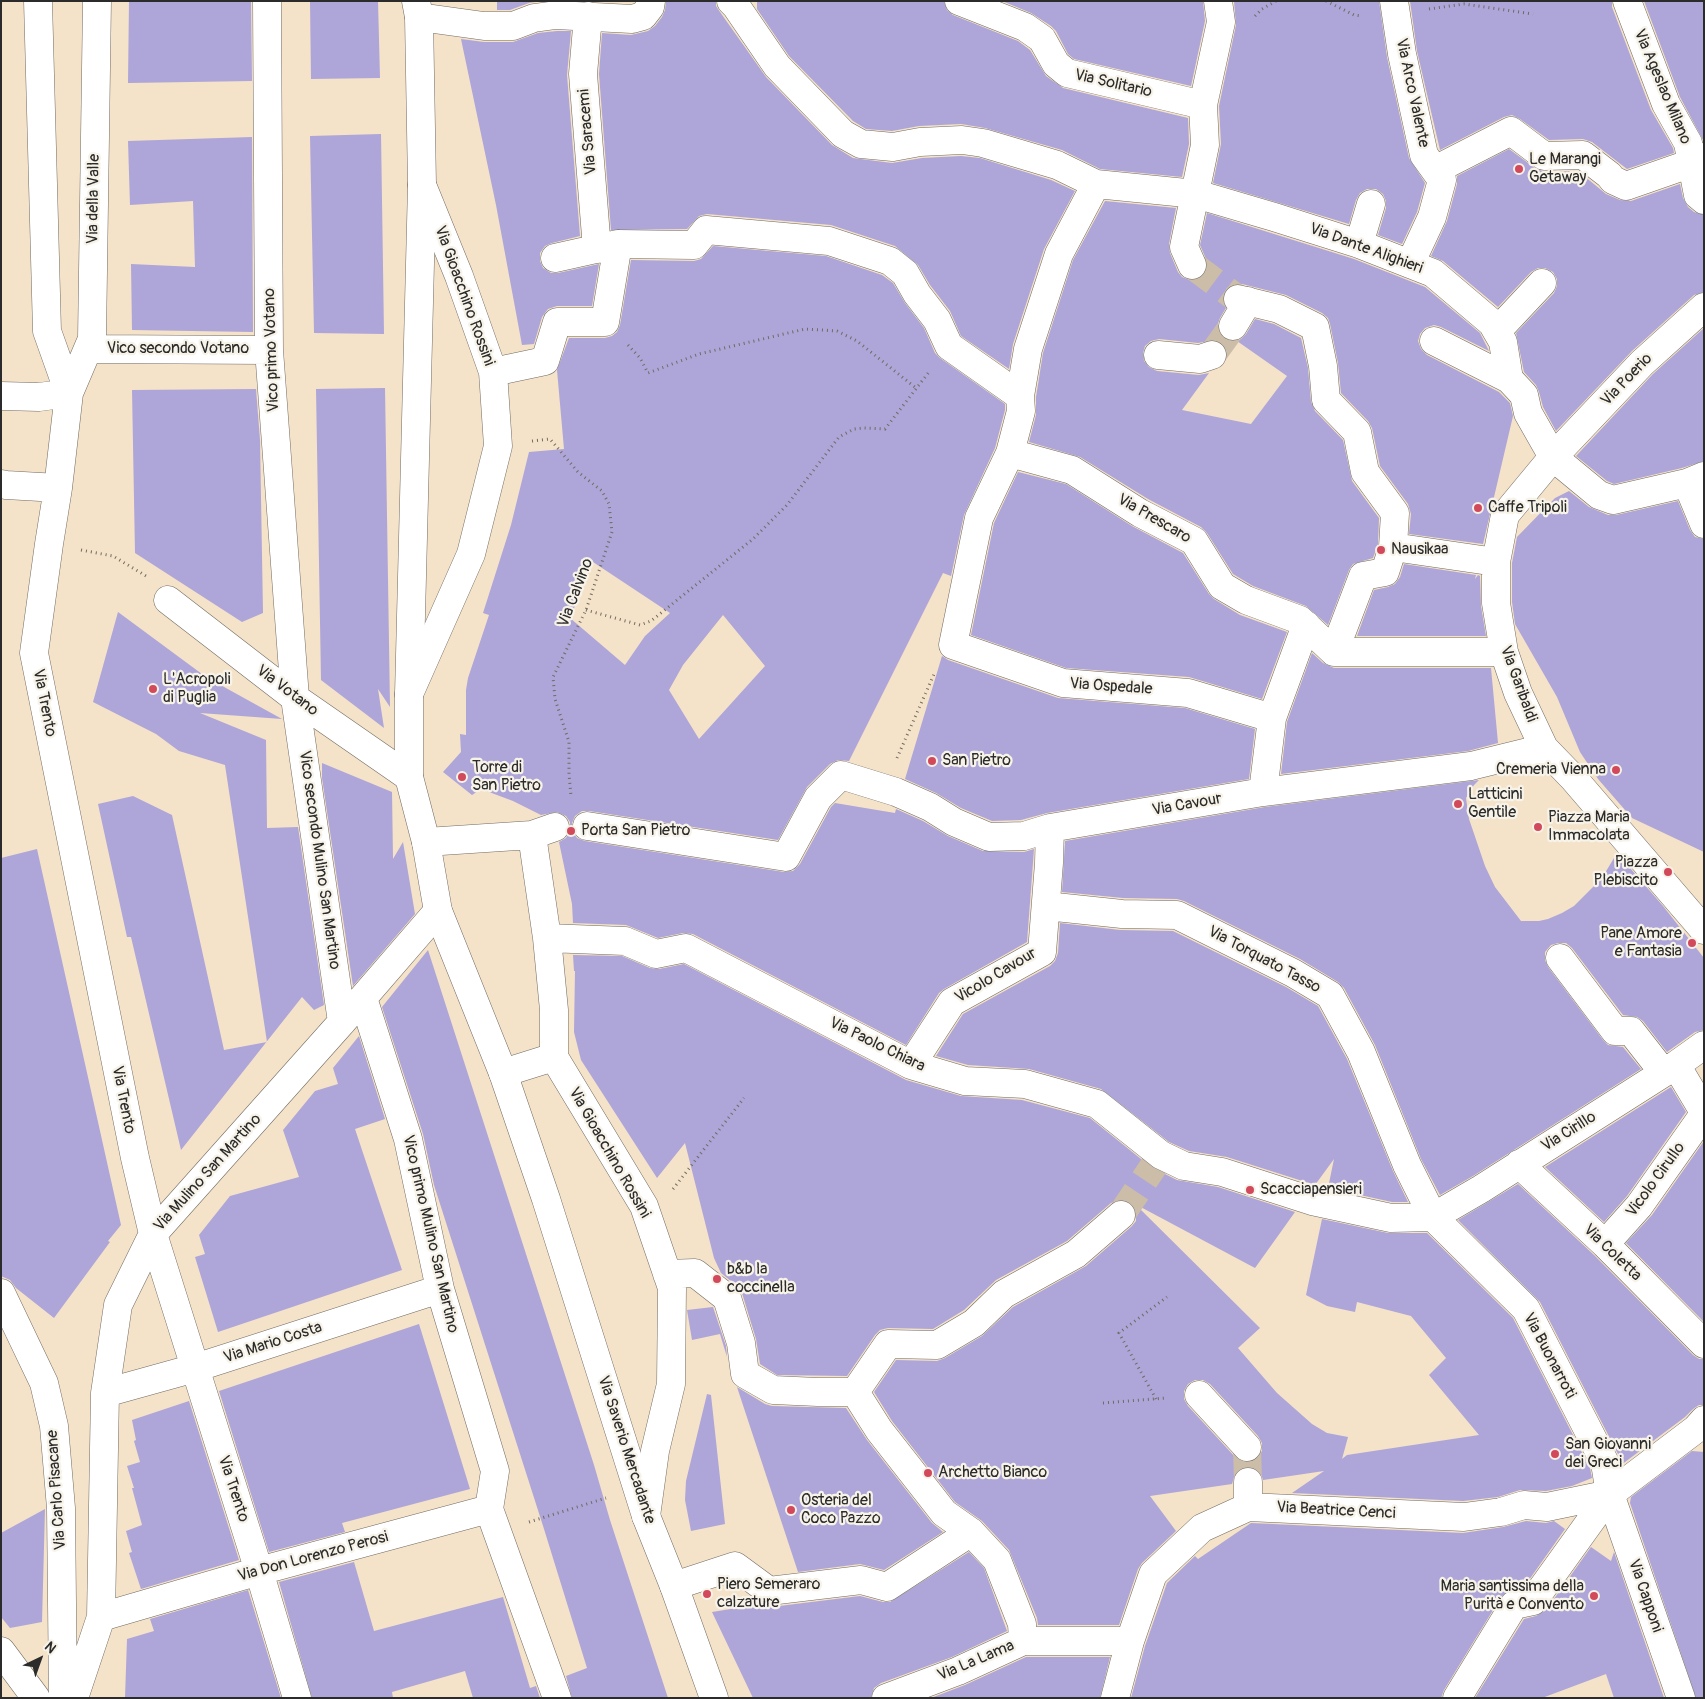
<!DOCTYPE html>
<meta charset="utf-8">
<style>
body{margin:0}
#map{position:relative;width:1705px;height:1699px;overflow:hidden;background:#f4e2c9;font-family:Pangolin,sans-serif}
canvas{display:block}
.frame{position:absolute;inset:0;border:2px solid #2b2b2b;pointer-events:none}
.north{position:absolute;left:15px;top:1634px;width:50px;height:50px;-webkit-text-stroke:4px #f7f3e8;paint-order:stroke;rotate:42deg;font-size:14px;font-weight:700;line-height:20px;text-align:center;color:#2b2b2b}
.north::after{content:'';display:block;margin:auto;width:18px;height:22px;background:#2b2b2b;clip-path:polygon(50% 0,100% 100%,50% 72%,0 100%)}
</style>
<div id="map">
<canvas width="1705" height="1699"></canvas>
<div class="frame"></div>
<div class="north">N</div>
</div>
<script>
const context = document.querySelector('canvas').getContext('2d');
context.lineJoin = 'round';
function fill(path, color) {
  context.fillStyle = color;
  context.fill(path, 'evenodd');
}
function toPath(rows) {
  const path = new Path2D();
  for (const r of rows) {
    path.moveTo(r[0], r[1]);
    for (let i = 2; i < r.length; i += 2) path.lineTo(r[i], r[i + 1]);
  }
  return path;
}
function stroke(path, color, width, dash) {
  context.strokeStyle = color;
  context.lineWidth = width;
  context.lineCap = dash ? 'butt' : 'round';
  context.setLineDash(dash || []);
  context.stroke(path);
}
function label(font, color, halo, rows, align = 'center') {
  context.font = font + ' Pangolin,sans-serif';
  context.lineWidth = 4.5;
  context.setLineDash([]);
  context.textBaseline = 'middle';
  context.strokeStyle = halo;
  context.fillStyle = color;
  for (const [text, x, y, turn = 0] of rows) {
    context.save();
    context.translate(x, y);
    context.rotate((+turn || 0) * Math.PI / 180);
    context.textAlign = isNaN(turn) ? turn : align;
    if (halo) context.strokeText(text, 0, 0);
    context.fillText(text, 0, 0);
    context.restore();
  }
}
fill(toPath([
 [129,1,251,1,252,81,128,83],
 [310,1,378,1,380,78,311,79],
 [497,1,541,1,529,3,510,10,497,10],
 [666,1,716,1,716,6,720,12,766,77,832,145,853,158,892,163,922,158,961,156,980,158,1051,180,1075,191,1044,249,1013,344,1009,369,961,336,950,311,930,285,918,265,895,246,831,225,707,214,699,216,687,229,611,230,599,74,602,33,631,35,648,31,655,26,662,17,665,10],
 [757,1,944,1,947,10,953,15,1018,41,1030,50,1046,76,1063,88,1188,118,1189,144,1182,177,1100,169,1062,150,985,128,961,124,919,126,892,131,866,129,853,121,789,56,757,9],
 [1002,1,1203,1,1205,21,1191,86,1074,59,1068,54,1056,31,1051,26,1031,13],
 [1234,1,1379,1,1387,57,1409,158,1425,183,1417,212,1402,244,1378,235,1386,208,1386,201,1383,194,1376,189,1367,189,1360,193,1356,200,1349,224,1213,183,1221,144,1219,106,1236,25],
 [1410,1,1612,1,1612,7,1651,110,1673,148,1674,153,1627,169,1592,142,1583,139,1549,140,1520,119,1512,115,1504,117,1440,150,1417,51],
 [1644,1,1704,1,1704,142,1680,97],
 [557,31,571,31,567,75,580,236,552,243,545,246,540,253,540,261,543,268,551,273,558,273,599,264,592,306,557,306,548,309,542,317,534,344,522,345,496,205,461,39,484,42,513,42,538,33],
 [381,134,384,334,314,333,310,136],
 [252,137,253,332,132,330,131,264,195,267,193,201,130,205,128,141],
 [1509,149,1535,168,1544,172,1578,171,1606,194,1620,200,1631,201,1680,184,1683,198,1688,207,1694,212,1704,215,1704,292,1694,295,1632,351,1556,431,1543,407,1539,392,1536,385,1524,372,1516,333,1554,293,1557,286,1557,279,1553,272,1545,268,1538,268,1531,272,1498,307,1443,261,1431,256,1447,221,1457,184,1457,176],
 [1105,201,1176,208,1169,244,1170,253,1178,272,1182,277,1190,280,1199,279,1204,275,1207,267,1206,259,1200,245,1207,213,1354,259,1425,287,1480,333,1489,351,1441,327,1434,325,1425,328,1420,334,1418,341,1421,349,1427,355,1499,392,1510,403,1513,416,1483,544,1409,534,1411,514,1408,504,1380,466,1372,428,1368,421,1341,393,1338,363,1330,324,1328,318,1322,313,1286,295,1242,284,1234,284,1227,288,1223,296,1223,303,1226,308,1220,318,1217,326,1220,334,1225,339,1231,341,1226,349,1222,343,1215,340,1198,343,1159,339,1151,341,1145,346,1143,353,1144,361,1149,367,1157,371,1199,375,1209,373,1182,410,1251,424,1287,376,1237,341,1241,339,1246,334,1255,319,1274,324,1301,338,1308,368,1311,402,1315,411,1343,440,1352,481,1379,518,1378,544,1373,558,1353,564,1349,570,1328,625,1306,606,1253,586,1233,574,1207,533,1201,527,1148,499,1080,457,1029,442,1036,415,1036,397,1043,353,1073,260],
 [713,246,826,256,882,275,893,283,905,303,924,328,935,353,940,358,1005,404,1005,410,995,448,964,515,951,576,943,573,849,761,838,760,830,764,807,787,778,840,589,811,582,811,575,816,572,823,572,831,577,838,585,841,784,872,793,871,800,864,831,807,835,803,895,813,896,809,923,821,948,836,983,851,1024,852,1034,849,1027,942,944,989,939,993,906,1045,693,934,683,933,658,938,626,925,573,923,572,904,559,842,566,838,570,830,570,822,566,816,557,812,541,815,513,801,481,789,472,795,443,772,461,752,460,734,466,735,466,690,468,678,489,615,483,613,511,525,529,452,564,449,557,370,569,338,605,338,612,336,617,332,620,325,631,260,694,261,701,259],
 [593,562,670,613,645,636,625,665,570,618],
 [723,615,765,666,699,739,669,690,683,665],
 [1704,328,1704,461,1682,468,1614,484,1607,481,1576,456,1653,374],
 [385,388,390,707,378,689,384,728,321,680,316,389],
 [256,389,260,440,263,613,242,622,135,553,132,390],
 [1018,472,1066,484,1132,526,1183,553,1209,594,1214,599,1240,615,1287,632,1262,699,1189,677,1066,668,971,635,994,523],
 [1569,491,1589,507,1608,515,1616,515,1678,501,1690,530,1695,537,1704,539,1704,852,1632,818,1598,779,1580,752,1557,697,1515,624,1512,602,1512,563,1517,537,1555,498],
 [1404,564,1476,575,1475,579,1478,575,1480,576,1481,606,1486,636,1357,636,1374,590,1388,587,1395,584,1400,577],
 [118,612,206,677,282,719,200,713,266,740,267,828,298,827,324,1005,314,1010,302,997,181,1150,131,937,127,937,98,804,133,796,172,815,224,1050,267,1042,225,765,179,751,156,734,93,702],
 [1312,653,1323,663,1334,668,1491,668,1498,743,1468,751,1281,774,1287,722],
 [942,656,948,660,1058,698,1185,708,1255,729,1249,779,1047,813,1021,820,992,821,961,808,936,793,905,779],
 [322,763,392,792,393,859,403,842,415,914,353,986,322,778],
 [1479,780,1474,785,1466,798,1469,819,1485,866,1495,887,1521,921,1539,921,1548,919,1562,913,1574,906,1602,878,1617,853,1663,906,1704,958,1704,1030,1695,1032,1667,1052,1643,1021,1637,1017,1623,1015,1572,948,1566,943,1558,943,1551,945,1545,952,1545,960,1548,967,1603,1040,1608,1045,1623,1047,1641,1069,1473,1176,1440,1195,1421,1159,1375,1045,1344,988,1338,982,1300,959,1184,901,1177,899,1123,898,1062,892,1065,841,1265,807],
 [37,849,121,1225,108,1241,110,1242,54,1318,16,1288,10,1280,1,1276,1,858],
 [1060,923,1120,930,1173,931,1286,987,1318,1006,1347,1059,1393,1171,1408,1202,1392,1202,1328,1188,1334,1159,1315,1185,1227,1157,1189,1151,1169,1142,1101,1089,1029,1069,968,1065,936,1056,963,1014,1050,966,1055,961,1058,953],
 [428,950,594,1465,610,1520,668,1698,572,1698,566,1676,587,1668,544,1529,434,1185,423,1134,382,1007],
 [573,955,622,956,650,968,659,969,684,964,906,1080,961,1096,1022,1100,1090,1118,1151,1167,1177,1180,1218,1187,1295,1212,1255,1268,1135,1204,1260,1328,1238,1348,1277,1393,1312,1424,1327,1433,1348,1437,1342,1459,1347,1455,1479,1435,1429,1375,1446,1358,1411,1316,1357,1302,1355,1312,1327,1306,1306,1295,1322,1219,1388,1233,1427,1233,1513,1318,1590,1468,1592,1478,1572,1486,1546,1491,1520,1490,1498,1497,1463,1501,1292,1493,1324,1471,1263,1480,1261,1474,1256,1469,1248,1466,1241,1468,1235,1474,1232,1484,1150,1496,1176,1531,1142,1563,1138,1569,1119,1625,1038,1625,1037,1618,1009,1550,982,1521,955,1502,892,1421,874,1392,896,1360,937,1361,945,1358,982,1336,1013,1307,1086,1266,1132,1226,1136,1221,1136,1213,1133,1205,1126,1200,1119,1200,1111,1203,1067,1241,996,1280,964,1310,933,1329,888,1328,880,1330,875,1335,847,1376,777,1375,760,1364,756,1339,742,1293,737,1286,721,1273,714,1258,685,1143,657,1178,581,1060,574,1032,575,971,574,971],
 [1195,1380,1203,1380,1210,1384,1258,1436,1262,1443,1262,1451,1257,1459,1250,1462,1242,1462,1236,1458,1188,1406,1184,1399,1184,1391,1188,1384],
 [359,1036,385,1119,355,1129,402,1270,218,1332,195,1257,205,1254,199,1235,230,1196,299,1177,283,1130,315,1091,338,1084,333,1068],
 [1671,1087,1686,1112,1627,1196,1604,1222,1545,1167],
 [1704,1141,1704,1322,1626,1243,1652,1215],
 [1518,1184,1594,1255,1693,1355,1699,1359,1704,1359,1704,1405,1699,1405,1693,1409,1685,1417,1621,1465,1619,1456,1540,1302,1458,1220],
 [713,1307,726,1346,727,1357,720,1334,692,1340,687,1310],
 [419,1324,470,1489,342,1523,345,1532,269,1552,219,1391],
 [737,1387,765,1404,772,1406,846,1408,867,1440,932,1523,943,1532,884,1570,860,1564,798,1572],
 [707,1394,711,1395,725,1524,691,1531,685,1500,686,1481],
 [189,1401,239,1560,141,1589,129,1553,132,1552,126,1531,142,1525,132,1488,134,1488,127,1466,140,1462,134,1441,136,1440,132,1420],
 [1692,1451,1704,1452,1704,1698,1696,1698,1630,1503,1631,1497],
 [45,1509,42,1622,10,1628,1,1617,1,1533],
 [1526,1521,1546,1523,1554,1521,1565,1529,1524,1587,1510,1590,1501,1597,1444,1690,1441,1698,1131,1698,1145,1646,1167,1583,1195,1556,1198,1559,1251,1523,1463,1533,1503,1527],
 [1591,1547,1611,1561,1614,1552,1664,1698,1614,1698,1606,1674,1542,1698,1475,1698,1524,1619,1536,1616,1546,1610],
 [969,1552,984,1568,1007,1631,952,1657,881,1683,874,1688,871,1698,753,1698,712,1612,762,1604,771,1607,860,1596,883,1602,890,1602],
 [354,1562,374,1631,503,1597,530,1688,536,1686,540,1698,473,1698,465,1671,392,1692,393,1698,312,1698,279,1582],
 [248,1590,281,1698,125,1698,127,1639,154,1631,150,1619],
 [1026,1657,1110,1657,1100,1698,931,1698,965,1685]
]), '#aea5d9');
stroke(toPath([
 [1192,265,1238,299],
 [1212,355,1233,326],
 [1121,1215,1157,1161],
 [1247,1447,1248,1482]
]), '#ccbda9', 28, [28, 14]);
const street = toPath([
 [97,1,92,339,69,393,58,488,49,544,34,653,135,1158,153,1234,259,1571,297,1698],
 [267,1,269,350,295,698,342,1022],
 [731,1,736,6,777,66,843,134,861,144,893,147,920,142,962,140,983,143,1057,165,1096,184,1196,194,1274,217,1359,244,1410,264,1433,273,1492,323,1503,342,1509,379,1524,395,1528,413,1553,457,1599,495,1613,500,1687,483,1704,476],
 [959,1,1025,27,1042,39,1056,64,1067,73,1203,105],
 [1394,1,1402,54,1424,155,1442,180,1432,217,1410,264],
 [1627,1,1666,104,1688,143,1698,195,1704,200],
 [588,16,583,74,597,249],
 [419,17,484,26,513,26,534,18,556,15,632,19,643,16,650,7,651,1],
 [1435,170,1511,131,1544,156,1583,155,1609,175,1613,180,1626,186,1692,163,1704,157],
 [1096,184,1059,254,1028,349,1020,396,1021,411,1010,453,979,518,953,645,1063,683,1188,693,1272,718],
 [1359,244,1371,204],
 [555,258,618,244,694,245,706,230,829,241,890,261,905,273,917,294,937,320,949,346,1020,396],
 [1192,265,1184,247,1205,145,1203,105,1221,22,1218,1],
 [1238,299,1279,309,1315,327,1323,366,1326,400,1357,432,1365,472,1395,513,1393,547],
 [1704,307,1642,363,1553,457,1505,515,1496,562,1496,603,1504,652,1518,693,1544,748,1574,779,1704,930],
 [1233,326,1248,301],
 [1497,331,1542,283],
 [1434,341,1509,379],
 [88,349,269,350],
 [1158,355,1200,359,1212,355],
 [493,372,545,361,557,322,605,322,618,244],
 [1,396,39,397,69,393,47,331,38,1],
 [1010,453,1072,470,1140,513,1194,541,1222,586,1246,600,1300,620,1334,652,1504,652],
 [1687,483,1704,524],
 [1,484,6,485,58,488],
 [168,600,295,698,409,777],
 [1334,652,1363,576,1385,572,1393,547,1496,562],
 [409,694,471,554,498,446,493,372,459,276,422,185],
 [1263,792,1272,718,1306,625],
 [587,826,786,857,818,798,841,775,896,792,930,807,954,822,989,837,1024,836,1050,828,1263,792,1471,766,1544,748],
 [532,835,547,938,554,1010,554,1057,644,1206,672,1288,671,1384,655,1451,646,1516],
 [426,842,532,835,555,827],
 [1046,906,1122,914,1177,915,1293,973,1330,995,1361,1052,1407,1165,1433,1217,1526,1309,1605,1463,1610,1494,1681,1698],
 [547,938,625,941,656,954,686,948,911,1065,965,1081,1025,1084,1097,1104,1161,1155,1184,1166,1222,1172,1312,1201,1391,1218,1433,1217,1481,1189,1676,1065,1704,1045],
 [1560,958,1615,1031,1631,1031,1663,1072],
 [911,1065,952,1002,1042,952,1049,863,1050,828],
 [1676,1065,1704,1112],
 [503,1073,554,1057],
 [1519,1164,1605,1244,1704,1344],
 [1605,1244,1639,1206,1704,1114],
 [667,1274,695,1273,727,1298,741,1343,745,1374,773,1390,818,1392,855,1392,879,1430,944,1513,971,1532,997,1560,1022,1624,1023,1641],
 [1,1293,44,1383,54,1426,61,1508,63,1698],
 [855,1392,888,1344,937,1345,974,1323,1004,1294,1076,1254,1121,1215],
 [105,1393,195,1368,440,1289],
 [1199,1395,1247,1447],
 [1248,1482,1248,1507],
 [489,1509,557,1698],
 [674,1586,735,1566,769,1591,861,1580,887,1587,971,1532],
 [101,1617,259,1571,489,1509,495,1471,440,1289,408,1139,363,998],
 [74,1698,101,1617,105,1393,118,1305,153,1234,342,1022,438,911],
 [886,1698,958,1671,1023,1641,1130,1641],
 [1115,1698,1130,1641,1153,1574,1202,1528,1248,1507,1464,1517,1501,1512,1524,1505,1547,1507,1610,1494],
 [1457,1698,1514,1605,1533,1601,1610,1494,1696,1429,1704,1420]
]);
const secondary = toPath([
 [416,1,419,17,422,185,409,694,409,777,426,842,438,911,503,1073,546,1199,646,1516,674,1586,714,1698],
 [1,1651,36,1698]
]);
stroke(street, '#716b62', 29);
stroke(secondary, '#716b62', 29);
stroke(toPath([
 [1326,1,1354,15,1362,16],
 [1429,9,1464,4,1533,14],
 [1255,16,1262,9,1276,1],
 [628,345,640,358,648,373,699,354,805,329,837,331,857,341,916,388],
 [532,441,550,439,578,472,602,491,609,504,612,532,586,610,553,677,555,699,569,742,569,774,571,796],
 [81,550,113,556,146,576],
 [586,610,640,625,651,621,753,539,787,505,839,437,854,429,864,428,885,429,929,372],
 [897,758,935,672],
 [673,1189,744,1098],
 [1156,1399,1119,1333,1167,1297],
 [1103,1403,1166,1398],
 [529,1522,606,1498]
]), '#716b62', 3, [1, 4]);
stroke(street, '#fff', 28);
stroke(secondary, '#fff', 28);
for (const [x, y, r, color] of [
 [1519,169,5,"#d1495b"],
 [1478,508,5,"#d1495b"],
 [1381,550,5,"#d1495b"],
 [153,689,5,"#d1495b"],
 [932,761,5,"#d1495b"],
 [1616,770,5,"#d1495b"],
 [462,777,5,"#d1495b"],
 [1458,804,5,"#d1495b"],
 [1538,827,5,"#d1495b"],
 [571,831,5,"#d1495b"],
 [1668,872,5,"#d1495b"],
 [1692,943,5,"#d1495b"],
 [1250,1190,5,"#d1495b"],
 [717,1279,5,"#d1495b"],
 [1555,1454,5,"#d1495b"],
 [928,1473,5,"#d1495b"],
 [791,1510,5,"#d1495b"],
 [707,1594,5,"#d1495b"],
 [1594,1596,5,"#d1495b"]
]) {
  const dot = new Path2D();
  dot.arc(x, y, r, 0, 2 * Math.PI);
  context.fillStyle = color;
  context.fill(dot);
  stroke(dot, '#f7f3e8', 2);
}
label('16px', '#2b2b2b', '#f7f3e8', [
 ["Via Solitario",1113,84,13],
 ["Via Ageslao Milano",1662,87,67],
 ["Via Arco Valente",1412,93,78],
 ["Via Saracemi",588,132,-95],
 ["Via della Valle",94,199,-89],
 ["Via Dante Alighieri",1366,249,20],
 ["Via Gioacchino Rossini",464,296,70],
 ["Vico secondo Votano",178,349],
 ["Vico primo Votano",272,350,-92],
 ["Via Poerio",1627,380,-46],
 ["Via Prescaro",1154,519,30],
 ["Via Calvino",576,593,-69],
 ["Via Garibaldi",1518,684,70],
 ["Via Ospedale",1111,687,4],
 ["Via Votano",287,691,37],
 ["Via Trento",44,703,79],
 ["Via Cavour",1187,805,-10],
 ["Vico secondo Mulino San Martino",319,860,82],
 ["Via Torquato Tasso",1264,960,28],
 ["Vicolo Cavour",996,976,-31],
 ["Via Paolo Chiara",877,1045,26],
 ["Via Trento",123,1100,79],
 ["Via Cirillo",1569,1132,-32],
 ["Via Gioacchino Rossini",609,1153,60],
 ["Via Mulino San Martino",208,1173,-48],
 ["Vicolo Cirullo",1656,1180,-54],
 ["Vico primo Mulino San Martino",430,1234,77],
 ["Via Coletta",1612,1253,44],
 ["Via Mario Costa",273,1343,-18],
 ["Via Buonarroti",1549,1356,62],
 ["Via Saverio Mercadante",626,1450,72],
 ["Via Trento",233,1489,72],
 ["Via Carlo Pisacane",57,1490,-94],
 ["Via Beatrice Cenci",1336,1511,3],
 ["Via Don Lorenzo Perosi",313,1557,-15],
 ["Via Capponi",1645,1596,71],
 ["Via La Lama",976,1661,-23]
]);
label('16px', '#2b2b2b', '#f7f3e8', [
 ["Le Marangi",1529,160],
 ["Getaway",1529,178],
 ["Caffe Tripoli",1488,508],
 ["Nausikaa",1391,550],
 ["L'Acropoli",163,680],
 ["di Puglia",163,698],
 ["San Pietro",942,761],
 ["Torre di",472,768],
 ["San Pietro",472,786],
 ["Cremeria Vienna",1606,770,"right"],
 ["Latticini",1468,795],
 ["Gentile",1468,813],
 ["Piazza Maria",1548,818],
 ["Immacolata",1548,836],
 ["Porta San Pietro",581,831],
 ["Piazza",1658,863,"right"],
 ["Plebiscito",1658,881,"right"],
 ["Pane Amore",1682,934,"right"],
 ["e Fantasia",1682,952,"right"],
 ["Scacciapensieri",1260,1190],
 ["b&b la",727,1270],
 ["coccinella",727,1288],
 ["San Giovanni",1565,1445],
 ["dei Greci",1565,1463],
 ["Archetto Bianco",938,1473],
 ["Osteria del",801,1501],
 ["Coco Pazzo",801,1519],
 ["Piero Semeraro",717,1585],
 ["calzature",717,1603],
 ["Maria santissima della",1584,1587,"right"],
 ["Purità e Convento",1584,1605,"right"]
], 'left');
</script>
